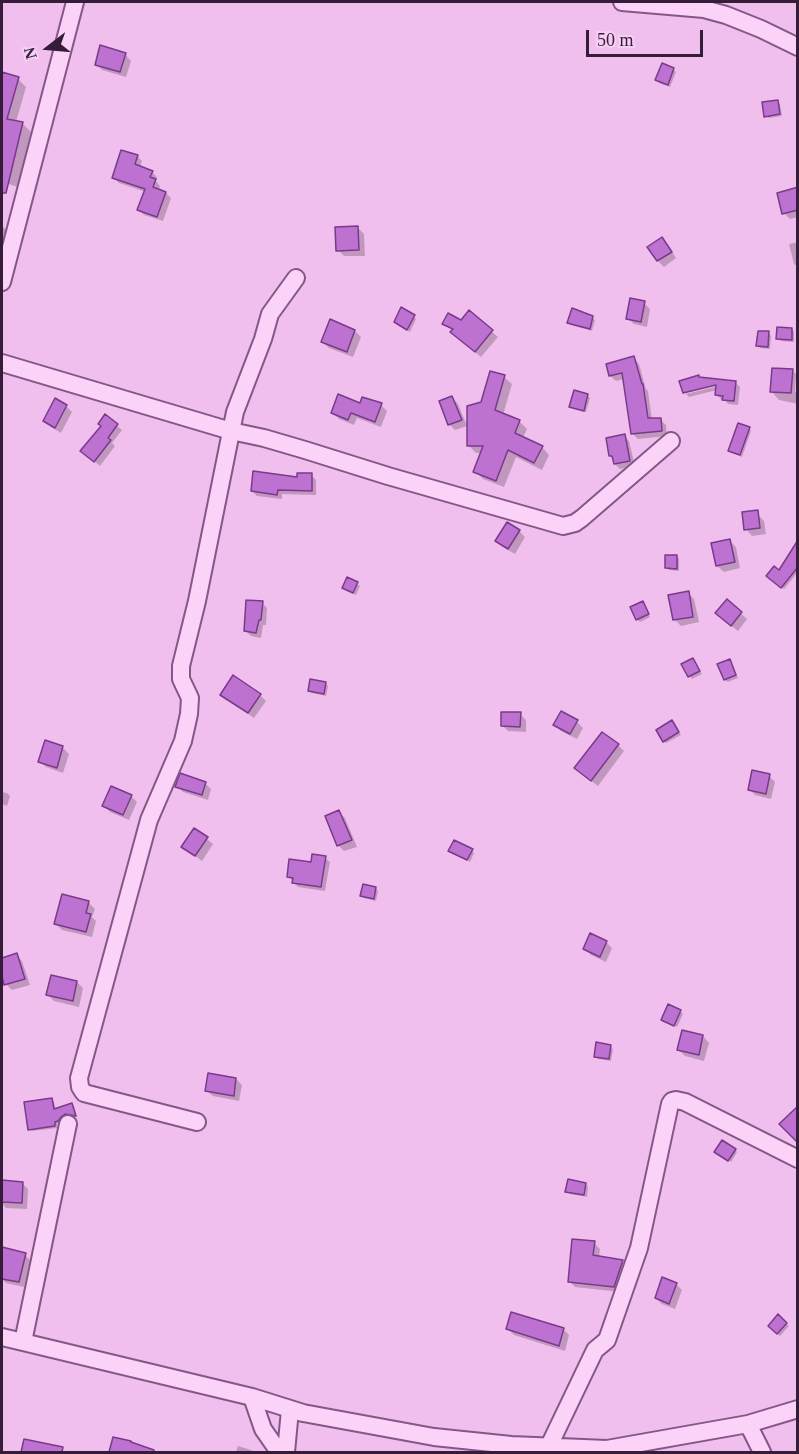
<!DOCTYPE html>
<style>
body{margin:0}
#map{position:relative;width:799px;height:1454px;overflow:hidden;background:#f1bfed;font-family:Georgia,serif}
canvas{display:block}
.frame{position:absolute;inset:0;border:3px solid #351c39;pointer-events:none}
.north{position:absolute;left:18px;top:18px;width:60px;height:60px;-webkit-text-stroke:4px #f7cff4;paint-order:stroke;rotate:254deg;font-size:16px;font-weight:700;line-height:24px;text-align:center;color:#351c39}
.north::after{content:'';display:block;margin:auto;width:21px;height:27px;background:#351c39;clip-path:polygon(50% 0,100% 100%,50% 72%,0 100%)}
.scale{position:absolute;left:586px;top:30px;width:117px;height:27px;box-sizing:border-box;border:3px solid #351c39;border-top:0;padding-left:8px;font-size:18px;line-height:21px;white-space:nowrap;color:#351c39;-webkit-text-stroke:4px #f7cff4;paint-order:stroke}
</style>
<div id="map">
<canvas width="799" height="1454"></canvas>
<div class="frame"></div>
<div class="north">N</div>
<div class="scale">50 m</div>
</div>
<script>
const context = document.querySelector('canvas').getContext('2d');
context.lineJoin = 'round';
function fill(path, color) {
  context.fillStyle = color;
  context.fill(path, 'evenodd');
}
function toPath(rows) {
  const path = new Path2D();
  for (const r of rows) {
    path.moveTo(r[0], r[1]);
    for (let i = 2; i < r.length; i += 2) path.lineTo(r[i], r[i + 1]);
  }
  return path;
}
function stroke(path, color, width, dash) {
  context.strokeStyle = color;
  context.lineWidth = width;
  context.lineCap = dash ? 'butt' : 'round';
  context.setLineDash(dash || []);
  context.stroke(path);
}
fill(toPath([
 [125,54,131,61,126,77,102,70,96,64],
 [673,69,676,72,670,87,659,83,657,80],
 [2,74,18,79,26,87,16,122,23,124,31,132,18,187,2,182,2,150,5,138,2,137],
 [777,102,780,104,782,116,769,118,766,116],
 [137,156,142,161,140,167,152,172,157,177,156,181,160,186,159,191,166,193,171,198,163,221,144,215,139,210,146,192,119,183,114,178],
 [797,188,798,217,790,219,784,213],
 [2,226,11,235,7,251,2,250],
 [358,228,364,234,365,256,344,256,338,250],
 [662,239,668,245,676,258,664,267,658,261,649,247],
 [798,242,798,267,794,264,789,244],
 [644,303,650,309,647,327,634,324,628,318],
 [469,312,498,337,481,357,458,338,453,331,444,324,461,321],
 [414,317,416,319,410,332,398,324],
 [592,317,595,320,592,331,571,325,569,323],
 [330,321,355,331,361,337,353,357,329,348,323,342],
 [792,329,794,332,794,342,781,341,778,338],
 [769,333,771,336,770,349,760,348,758,345],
 [634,358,639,364,646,389,648,391,652,420,661,420,666,425,667,436,638,439,632,433,624,379,616,381,610,376],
 [792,370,796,374,795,392,798,392,798,404,779,400,771,391],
 [698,376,700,378,736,383,740,387,738,405,728,404,724,399,721,399,716,394,717,390,689,397,686,394,723,385,723,382,685,391,685,393,681,382],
 [504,377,512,384,503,415,519,421,527,429,523,438,542,447,549,455,542,470,516,457,504,487,483,479,475,471,482,453,476,453,468,445,482,403],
 [587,395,590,398,586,412,574,409,571,406],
 [452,397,458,404,467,426,455,430,449,424],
 [361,405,381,405,387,411,381,427,357,418,354,425,339,419,333,413],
 [66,406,72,412,61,433,51,427,45,421],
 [105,416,122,430,112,443,115,446,100,466,87,455,102,427],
 [749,428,751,431,742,457,732,453,730,451],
 [624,436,629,441,635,466,620,469,615,464,614,459,611,455],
 [311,475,316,480,316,495,282,494,282,499,257,496,252,491],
 [757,514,764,521,766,534,752,536,746,529],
 [519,531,525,537,515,554,503,547,497,541],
 [730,541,736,547,740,568,724,572,717,566],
 [798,546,798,572,784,589,770,578,779,573],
 [677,556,679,559,679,571,669,570,667,568],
 [348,579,360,586,356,595,346,590],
 [688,593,694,599,699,622,681,626,675,620],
 [727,601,747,619,738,631,723,619],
 [262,603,267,608,266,625,263,625,261,638,251,636,246,631],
 [643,603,650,617,640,622,637,619],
 [693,659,702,674,692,679,683,665],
 [729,661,732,664,738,678,728,682,725,680,719,665],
 [233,677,260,695,266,701,254,718,228,700,222,694],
 [326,683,328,686,326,696,312,693,310,691],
 [520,714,526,720,526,732,508,731,502,725],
 [577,722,583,728,577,739,561,731,555,725],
 [674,724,681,735,666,743,664,741],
 [46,742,63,748,69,754,63,773,46,767,40,761],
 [618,745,624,751,598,786,582,774],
 [769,776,775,782,771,799,755,795,749,789],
 [205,783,211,789,208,800,183,792,177,786],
 [2,792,7,793,10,796,7,806,2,804],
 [131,796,137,802,129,820,110,812,104,806],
 [339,812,345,818,357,847,344,851,338,845],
 [195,830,213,844,202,861,183,847],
 [472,850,474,853,470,862,453,853],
 [325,858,330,862,325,891,298,887,288,876],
 [376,888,378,891,376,901,364,898,362,896],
 [63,896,89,903,95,909,92,917,96,921,92,937,62,930,56,924],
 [606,942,612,948,606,962,591,955,585,949],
 [16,955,22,961,30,985,12,990,6,984],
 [77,982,83,988,79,1007,54,1001,48,995],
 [680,1011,683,1014,677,1027,663,1019],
 [703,1036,709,1043,704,1061,685,1056,679,1050],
 [610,1046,613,1049,611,1061,598,1059,595,1056],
 [236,1079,242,1085,239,1101,213,1096,206,1090],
 [52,1099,54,1102,56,1110,72,1105,74,1107,77,1117,69,1116,63,1119,61,1123,57,1124,57,1128,32,1131,29,1129],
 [735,1150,737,1152,731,1162,719,1154],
 [2,1180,22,1183,28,1189,27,1209,6,1208,2,1203],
 [586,1184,588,1187,587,1197,570,1194,567,1192],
 [594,1243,600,1249,599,1257,622,1261,628,1267,620,1292,575,1287,569,1281],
 [2,1249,25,1255,30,1260,24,1287,6,1283,2,1279],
 [676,1284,682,1290,675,1309,662,1304,656,1298],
 [778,1317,789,1326,780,1336,770,1326],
 [508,1329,563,1329,569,1335,565,1351,514,1335],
 [238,1446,254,1451,255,1452,236,1452]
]), '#0003');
const building = toPath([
 [100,45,126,53,120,72,95,65,100,45],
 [662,63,674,68,668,85,655,80,662,63],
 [2,72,19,77,7,119,23,122,6,193,2,193,2,72],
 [778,100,780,114,764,117,762,102,778,100],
 [121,150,138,155,135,164,153,171,150,177,156,179,153,187,166,192,157,217,137,210,145,189,112,178,121,150],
 [798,187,798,210,782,214,777,193,798,187],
 [358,226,359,250,336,251,335,227,358,226],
 [662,237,672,252,657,261,647,247,662,237],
 [630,298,645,301,641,322,626,319,630,298],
 [401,307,415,315,407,330,394,322,401,307],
 [572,308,593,316,590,329,567,323,572,308],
 [469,310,493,330,475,352,450,332,453,329,442,324,448,313,461,320,469,310],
 [330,319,355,330,347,352,321,342,330,319],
 [777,327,792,328,792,340,776,339,777,327],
 [758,331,769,331,768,347,756,346,758,331],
 [634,356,642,384,643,384,648,418,661,418,662,431,631,434,622,373,609,376,606,364,634,356],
 [772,368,793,369,791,393,770,392,772,368],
 [490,371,505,375,495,410,520,420,515,433,543,446,534,463,508,450,496,481,473,472,483,446,467,446,467,406,481,402,490,371],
 [699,375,699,377,736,381,734,401,722,400,723,396,715,395,716,385,683,393,679,381,699,375],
 [574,390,588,394,584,411,569,407,574,390],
 [338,394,360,403,362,397,382,403,375,422,351,413,348,420,331,413,338,394],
 [452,396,462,420,448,425,439,401,452,396],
 [55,398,67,405,55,428,43,421,55,398],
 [105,414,118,424,108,438,111,440,94,462,80,451,101,426,98,424,105,414],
 [738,423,750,427,740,455,728,451,738,423],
 [625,434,630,461,614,464,612,456,609,456,606,438,625,434],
 [253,471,297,477,297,473,312,473,312,491,278,490,277,495,251,491,253,471],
 [758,510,760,528,744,530,742,512,758,510],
 [507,522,520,530,508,549,495,541,507,522],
 [730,539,735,562,716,566,711,543,730,539],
 [798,540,798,567,781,588,766,576,774,566,779,570,798,540],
 [665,555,677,555,677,569,665,568,665,555],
 [347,577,358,582,353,593,342,588,347,577],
 [689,591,693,617,673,620,668,595,689,591],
 [727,599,742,612,731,626,715,613,727,599],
 [246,600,263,601,261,620,259,620,256,633,244,631,246,600],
 [643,601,649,614,636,620,630,607,643,601],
 [693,658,700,671,688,677,681,664,693,658],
 [730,659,736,675,724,680,717,664,730,659],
 [233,675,261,694,248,713,220,695,233,675],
 [310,679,326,682,324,694,308,691,310,679],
 [561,711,578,720,570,734,553,725,561,711],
 [501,712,521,712,520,727,501,726,501,712],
 [672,720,679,732,663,742,656,730,672,720],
 [602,732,619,744,591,781,574,768,602,732],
 [45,740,63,746,57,768,38,762,45,740],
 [752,770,770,774,766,794,748,790,752,770],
 [180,773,206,782,202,795,175,787,180,773],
 [111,786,132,795,123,815,102,806,111,786],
 [339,810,352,840,337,846,325,816,339,810],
 [194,828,208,837,195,856,181,847,194,828],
 [454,840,473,849,467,860,448,851,454,840],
 [312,854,326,856,321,887,292,883,293,878,287,877,289,859,311,862,312,854],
 [363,884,376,887,374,899,360,896,363,884],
 [62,894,89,901,86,913,91,914,86,932,54,924,62,894],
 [590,933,607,941,600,957,583,949,590,933],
 [17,953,25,979,4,985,2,976,2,958,17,953],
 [51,975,77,981,73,1001,46,995,51,975],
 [668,1004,681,1010,674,1026,661,1020,668,1004],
 [682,1030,703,1035,699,1055,677,1050,682,1030],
 [596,1042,611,1045,609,1059,594,1057,596,1042],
 [208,1073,236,1078,234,1096,205,1091,208,1073],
 [52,1098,54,1109,72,1103,76,1116,65,1114,61,1117,58,1121,55,1122,55,1126,28,1130,24,1102,52,1098],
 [798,1106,798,1143,779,1124,798,1106],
 [722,1140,736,1149,728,1161,714,1152,722,1140],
 [568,1179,586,1183,584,1195,565,1192,568,1179],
 [2,1180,23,1182,22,1203,2,1202,2,1180],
 [572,1239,595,1241,593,1255,623,1260,614,1287,568,1282,572,1239],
 [2,1247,26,1253,19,1282,2,1279,2,1247],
 [662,1277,677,1283,669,1304,655,1298,662,1277],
 [511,1312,564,1328,559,1346,506,1329,511,1312],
 [778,1314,787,1323,777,1334,768,1326,778,1314],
 [113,1437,131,1441,131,1442,154,1450,154,1452,109,1452,113,1437],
 [24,1439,63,1447,62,1452,21,1452,24,1439]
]);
fill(building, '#bd72d1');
stroke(building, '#793a8b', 1.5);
const minor = toPath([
 [622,2,704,9,726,15,761,29,798,47],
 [2,282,75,2],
 [2,363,231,431,264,438,305,450,388,476,563,526,575,523,582,518,671,441],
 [197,1122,84,1093,80,1087,79,1078,149,820,183,741,189,714,190,698,181,679,181,666,197,601,235,412,263,339,270,314,296,278],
 [2,1337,252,1397,303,1413,434,1437,511,1445,607,1449,748,1424,798,1409],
 [23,1342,68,1124],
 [252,1397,263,1429,279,1452],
 [748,1424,762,1452],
 [549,1446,595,1350,607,1340,639,1248,670,1104,672,1101,676,1100,685,1102,798,1159],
 [286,1452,290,1410]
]);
stroke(minor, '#85568a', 20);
stroke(minor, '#fbd2f8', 16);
</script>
